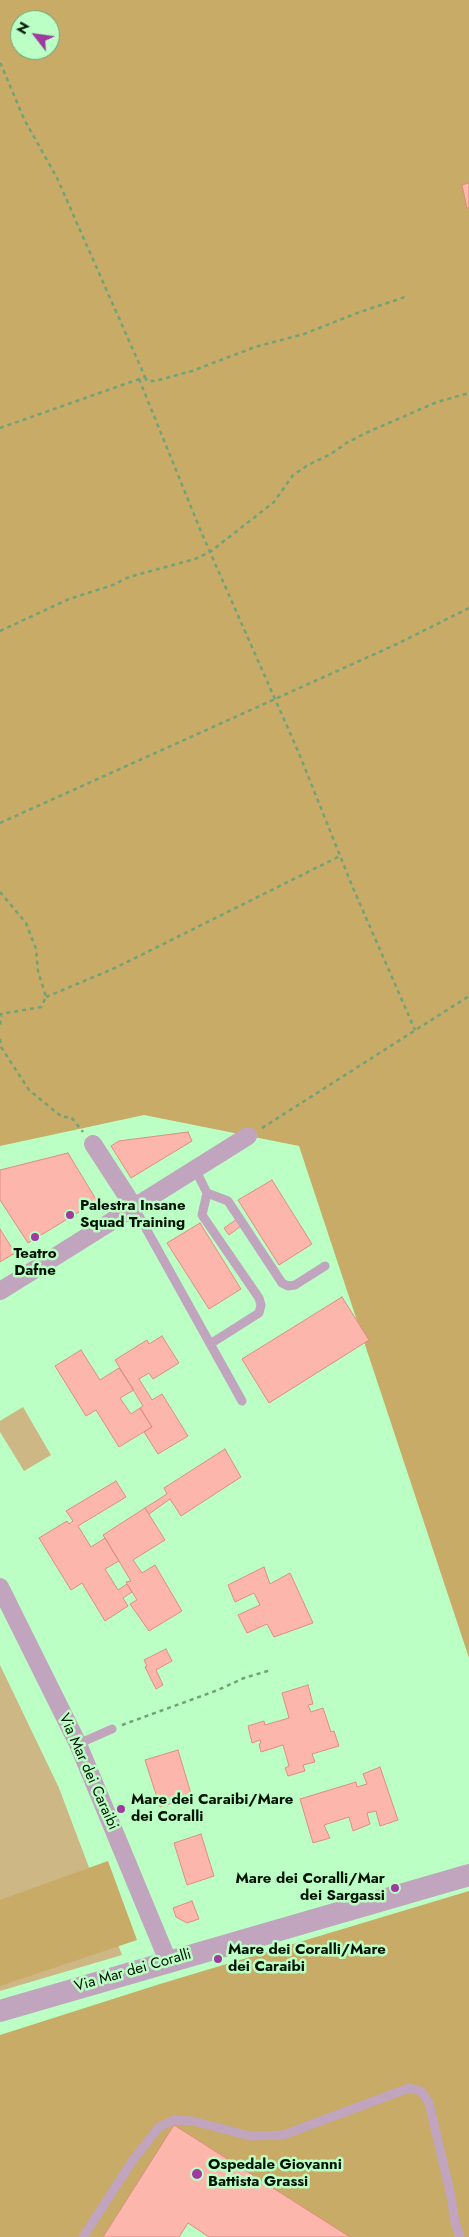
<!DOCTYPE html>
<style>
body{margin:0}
#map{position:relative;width:469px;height:2237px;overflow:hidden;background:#bbffc4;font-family:Jost,sans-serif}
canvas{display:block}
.north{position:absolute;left:10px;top:10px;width:50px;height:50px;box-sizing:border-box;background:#bbffc4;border:1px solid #70a176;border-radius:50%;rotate:300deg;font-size:14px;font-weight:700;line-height:20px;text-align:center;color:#001302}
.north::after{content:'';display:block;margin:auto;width:18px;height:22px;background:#9f3a9f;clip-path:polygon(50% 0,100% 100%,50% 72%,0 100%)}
</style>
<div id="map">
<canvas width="469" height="2237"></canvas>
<div class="north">N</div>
</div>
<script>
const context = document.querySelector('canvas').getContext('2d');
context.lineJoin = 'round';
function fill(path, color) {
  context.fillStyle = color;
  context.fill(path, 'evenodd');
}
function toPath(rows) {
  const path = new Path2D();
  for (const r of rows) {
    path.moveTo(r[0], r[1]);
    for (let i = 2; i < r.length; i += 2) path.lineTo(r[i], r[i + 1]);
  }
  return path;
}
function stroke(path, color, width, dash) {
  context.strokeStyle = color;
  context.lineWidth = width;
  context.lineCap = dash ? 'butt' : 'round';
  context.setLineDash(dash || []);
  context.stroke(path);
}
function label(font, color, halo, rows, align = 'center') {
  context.font = font + ' Jost,sans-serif';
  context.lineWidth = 5;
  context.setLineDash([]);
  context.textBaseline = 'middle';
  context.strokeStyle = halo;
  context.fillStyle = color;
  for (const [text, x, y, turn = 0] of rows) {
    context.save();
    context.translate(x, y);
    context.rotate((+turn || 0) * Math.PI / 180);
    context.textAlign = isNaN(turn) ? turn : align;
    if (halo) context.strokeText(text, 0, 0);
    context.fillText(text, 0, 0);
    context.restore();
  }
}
fill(toPath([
 [23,1407,51,1455,24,1471,0,1432,0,1421],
 [0,1665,59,1788,122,1955,0,1991]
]), '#ccb785');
fill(toPath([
 [0,0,469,0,469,1658,299,1146,144,1115,0,1146],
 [20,20,50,20,50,50,20,50],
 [108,1861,137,1940,0,1986,0,1900],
 [469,1891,469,2237,340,2237,177,2134,110,2237,0,2237,0,2035,160,1984]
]), '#c7ab67');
const building = toPath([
 [469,183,469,208,467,208,462,185,469,183],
 [188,1132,192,1141,131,1178,111,1146,119,1141,188,1132],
 [68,1153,97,1201,28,1243,0,1200,0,1170,68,1153],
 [272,1180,312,1244,279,1265,238,1200,272,1180],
 [237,1219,241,1226,229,1235,224,1228,237,1219],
 [200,1223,241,1289,209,1309,167,1243,200,1223],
 [0,1229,15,1253,0,1262,0,1229],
 [342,1297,369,1340,269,1403,242,1359,342,1297],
 [162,1336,179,1363,153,1379,149,1373,139,1379,152,1400,162,1394,188,1436,158,1454,144,1432,152,1427,140,1408,143,1406,115,1360,147,1340,149,1344,162,1336],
 [81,1350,100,1380,119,1368,134,1390,120,1398,131,1414,140,1408,152,1427,119,1447,96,1410,86,1416,55,1366,81,1350],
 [225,1449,241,1477,181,1516,170,1499,149,1514,145,1508,167,1494,164,1488,225,1449],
 [116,1481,126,1497,78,1526,91,1547,105,1538,119,1561,105,1569,118,1590,127,1584,132,1592,123,1598,128,1606,105,1621,82,1583,71,1590,39,1538,67,1521,69,1524,73,1521,66,1511,116,1481],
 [145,1508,165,1540,133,1560,142,1573,155,1565,182,1611,149,1631,130,1604,137,1600,126,1582,131,1581,103,1535,145,1508],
 [264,1567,270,1584,290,1573,313,1623,274,1637,267,1624,247,1633,238,1615,260,1605,254,1593,235,1602,228,1585,264,1567],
 [166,1649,172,1661,156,1670,163,1685,156,1689,145,1667,147,1666,144,1660,166,1649],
 [308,1685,313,1704,308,1705,311,1712,323,1708,331,1732,334,1731,339,1746,312,1754,315,1762,303,1765,305,1771,288,1776,285,1768,289,1766,283,1745,261,1752,259,1744,261,1743,260,1740,252,1743,248,1726,264,1721,265,1725,289,1718,282,1693,308,1685],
 [178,1750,192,1797,160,1807,145,1760,178,1750],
 [380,1767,398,1820,380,1826,376,1811,367,1813,370,1824,353,1831,349,1817,324,1825,330,1838,313,1843,300,1799,356,1782,357,1787,367,1784,363,1774,380,1767],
 [201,1834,214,1876,187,1885,174,1843,201,1834],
 [192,1901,199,1919,187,1923,176,1917,173,1908,192,1901],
 [174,2125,350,2237,209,2237,188,2223,179,2237,103,2237,174,2125]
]);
fill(building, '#fcb6ac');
stroke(building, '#e08c81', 1);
stroke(toPath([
 [145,377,147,381,155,381,192,371,255,347,304,334,360,312,408,296],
 [139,379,202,534,298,751,353,888,415,1030],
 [0,428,145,377,57,178,24,119,0,62],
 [0,631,69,599,113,585,129,577,195,559,210,552,274,502,293,475,308,465,331,454,348,442,368,432,437,402,469,393],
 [0,823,397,644,469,608],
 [0,892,26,923,36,949,38,971,46,997,41,1007,1,1014,0,1028],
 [46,997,115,968,340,856],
 [0,1039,1,1047,29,1090,62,1117,71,1117,83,1132],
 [262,1128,469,996],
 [122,1725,218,1690,244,1678,271,1670]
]), '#71a278', 2.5, [4, 4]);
stroke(toPath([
 [195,1169,207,1193,202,1215,259,1298,261,1305,259,1313,210,1344],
 [207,1193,228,1201,282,1283,288,1286,295,1285,325,1266],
 [134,1207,242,1401],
 [78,1744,112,1729],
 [83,2237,133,2160,159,2127,174,2120,193,2121,250,2136,283,2135,409,2088,421,2091,429,2103,451,2196,455,2222,460,2237]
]), '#c1a5bf', 9);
stroke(toPath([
 [93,1144,134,1207],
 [0,1291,248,1136],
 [0,1587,78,1744,168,1961]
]), '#c1a5bf', 18);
stroke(toPath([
 [0,2011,469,1875]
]), '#c1a5bf', 22);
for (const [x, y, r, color] of [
 [70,1215,5,"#9f3a9f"],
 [35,1237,5,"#9f3a9f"],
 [121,1809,5,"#9f3a9f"],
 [395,1888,5,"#9f3a9f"],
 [218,1959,5,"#9f3a9f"],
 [197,2174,6,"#9f3a9f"]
]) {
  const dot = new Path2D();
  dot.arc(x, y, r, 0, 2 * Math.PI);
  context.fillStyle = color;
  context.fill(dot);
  stroke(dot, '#bbffc4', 2);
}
label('bold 15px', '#001302', '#bbffc4', [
 ["Palestra Insane",80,1206],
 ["Squad Training",80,1223],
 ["Teatro",35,1254,"center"],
 ["Dafne",35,1271,"center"],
 ["Mare dei Caraibi/Mare",131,1800],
 ["dei Coralli",131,1817],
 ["Mare dei Coralli/Mar",385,1879,"right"],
 ["dei Sargassi",385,1896,"right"],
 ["Mare dei Coralli/Mare",228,1950],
 ["dei Caraibi",228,1967],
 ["Ospedale Giovanni",208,2165],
 ["Battista Grassi",208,2182]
], 'left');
label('15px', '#001302', '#bbffc4', [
 ["Via Mar dei Caraibi",88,1772,66],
 ["Via Mar dei Coralli",133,1971,-16]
]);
</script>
